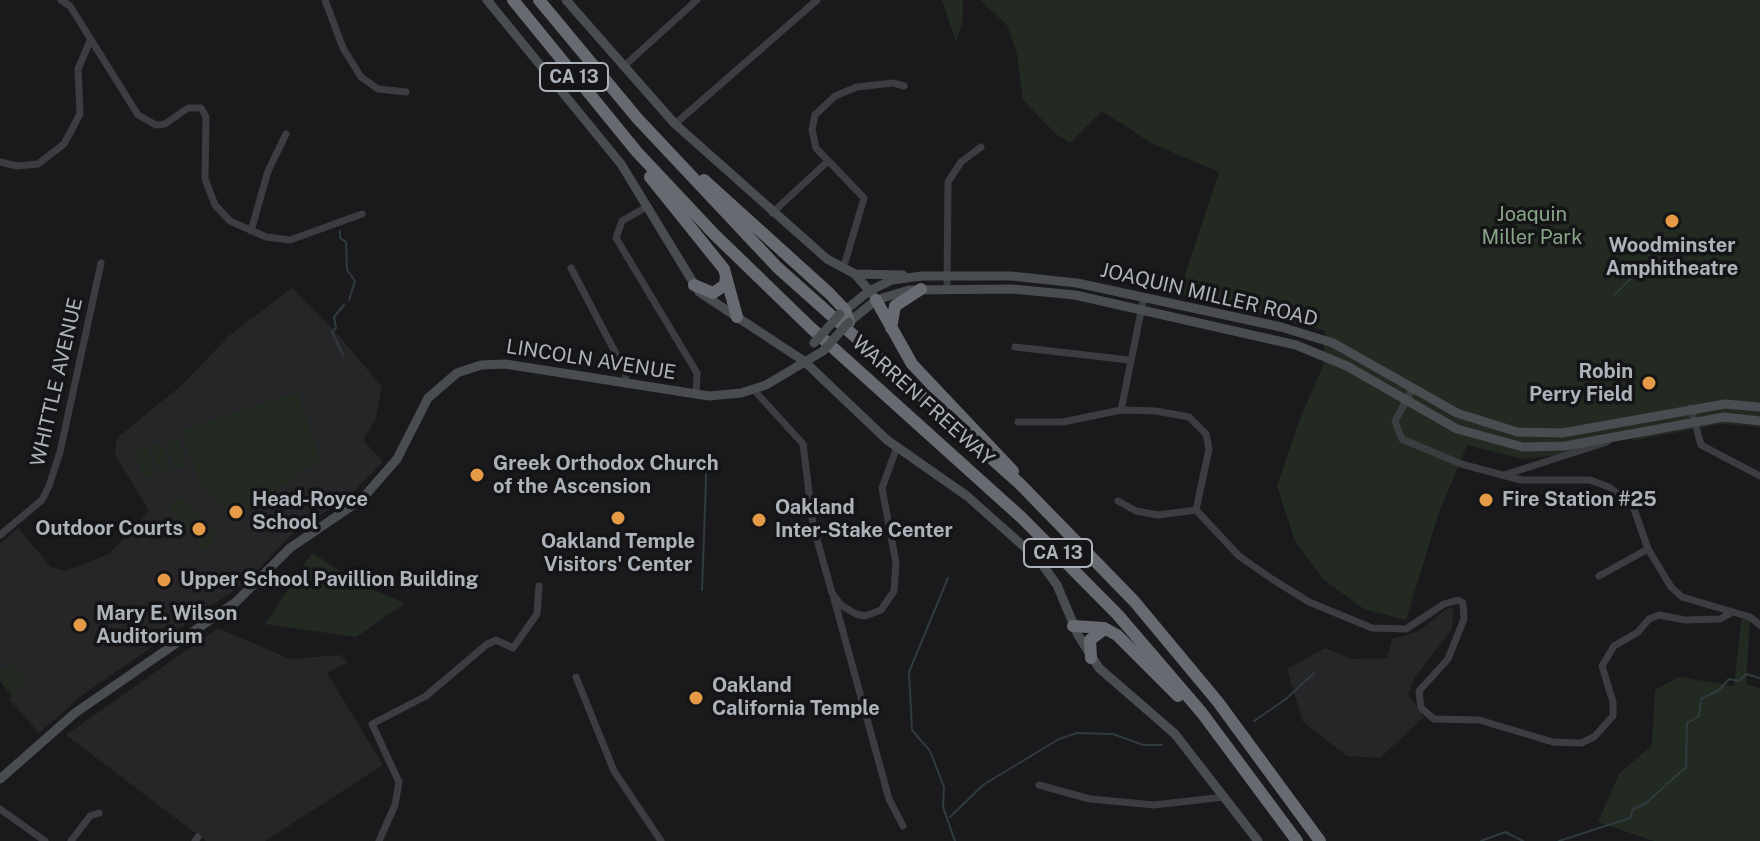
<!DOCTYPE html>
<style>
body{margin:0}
canvas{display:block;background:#1a1a1c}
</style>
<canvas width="1760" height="841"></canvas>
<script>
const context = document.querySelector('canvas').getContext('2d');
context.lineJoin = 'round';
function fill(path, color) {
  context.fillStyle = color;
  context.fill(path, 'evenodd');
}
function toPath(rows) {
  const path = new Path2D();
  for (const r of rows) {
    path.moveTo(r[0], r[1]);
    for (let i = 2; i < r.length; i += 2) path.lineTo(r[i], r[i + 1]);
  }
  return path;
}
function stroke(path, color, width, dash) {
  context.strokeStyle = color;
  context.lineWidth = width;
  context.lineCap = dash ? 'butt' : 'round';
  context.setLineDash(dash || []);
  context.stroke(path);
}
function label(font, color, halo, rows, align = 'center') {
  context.font = font + ' "Public Sans",sans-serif';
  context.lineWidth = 7;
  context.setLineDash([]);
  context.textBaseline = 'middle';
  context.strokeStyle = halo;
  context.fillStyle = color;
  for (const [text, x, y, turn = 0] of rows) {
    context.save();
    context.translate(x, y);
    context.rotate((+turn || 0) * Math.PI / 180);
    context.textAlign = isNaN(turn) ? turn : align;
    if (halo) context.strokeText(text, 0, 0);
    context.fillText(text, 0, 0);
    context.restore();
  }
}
fill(toPath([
 [292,288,334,330,382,387,375,421,363,440,383,462,346,499,297,529,246,582,81,696,39,733,9,699,12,696,0,681,0,544,18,528,51,567,65,571,109,554,149,510,115,455,117,438,182,385,229,336],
 [1449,607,1454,610,1451,631,1415,677,1408,695,1424,717,1380,758,1347,756,1303,722,1287,669,1325,648,1351,659,1387,658,1392,639,1419,631],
 [218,628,290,659,340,655,348,662,327,673,383,765,265,841,206,841,66,735]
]), '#262629');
fill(toPath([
 [942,0,963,0,963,20,956,42],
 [980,0,1760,0,1760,427,1722,424,1630,441,1640,433,1567,454,1523,459,1467,445,1438,515,1406,620,1364,609,1322,578,1295,541,1277,486,1301,416,1323,366,1325,331,1183,296,1185,275,1219,172,1153,144,1102,111,1070,143,1057,135,1023,100,1017,54,1007,25],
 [298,392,320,459,233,521,199,481,181,430],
 [178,438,188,465,176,469,166,441],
 [162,443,172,470,160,474,150,447],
 [147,448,156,475,144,479,135,451],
 [183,496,216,535,206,552,168,508],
 [312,553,366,587,405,603,356,637,265,624],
 [1742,615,1750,617,1746,684,1760,688,1760,841,1654,841,1598,822,1619,774,1652,745,1655,690,1679,677,1734,686],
 [11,662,29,683,13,696,0,680,0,671]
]), '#222a22');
stroke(toPath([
 [340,231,340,238,346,242,347,270,355,281,349,300],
 [1614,295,1669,242],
 [343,355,332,332,336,328,334,317,344,305],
 [948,578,909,672,912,730,930,751,944,787,943,807,955,841],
 [702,590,707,452],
 [1254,721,1286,699,1315,672],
 [950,817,983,785,1059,739,1077,733,1113,734,1143,745,1162,745],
 [1481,841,1505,832,1523,841],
 [1559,841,1630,818,1633,809,1645,804,1686,767,1687,723,1699,716,1701,699,1719,690,1729,679,1739,681,1746,674,1760,678]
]), '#303b3f', 2);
stroke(toPath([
 [61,0,70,6,138,115,156,125,165,124,188,108,201,108,206,117,205,179,215,205,230,221,266,237,290,240,362,214],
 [325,0,343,48,361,77,378,89,406,92],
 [623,67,697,0],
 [675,124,817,0],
 [0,162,17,166,38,164,64,144,80,114,78,69,90,41],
 [648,206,622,221,616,238,697,373,696,395],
 [772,213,826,163],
 [251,231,268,171,286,134],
 [844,266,864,198,816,148,812,130,815,115,835,96,857,87,893,83,904,86],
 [571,268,625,371,626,384],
 [947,290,948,182,961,162,981,147],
 [1015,347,1129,360],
 [1413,388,1395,421,1402,439,1461,464,1521,480,1590,480,1609,487,1633,506,1648,549,1671,587,1682,597,1750,617,1760,625],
 [754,390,803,444,813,525,832,593,841,605,856,614,865,616,881,610,894,591,896,563,882,488,897,447],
 [1691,408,1701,445,1760,476],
 [1121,410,1144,297],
 [1018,422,1063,422,1121,410,1156,411,1189,417,1206,434,1209,449,1196,510,1239,556,1272,579,1309,602,1372,628,1406,629,1444,604,1458,600,1463,603,1464,619,1448,659,1419,691,1421,708,1434,719,1479,720,1553,742,1581,743,1594,737,1613,716,1613,702,1602,666,1614,646,1638,632,1649,619,1659,615,1685,620,1720,619,1731,613],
 [1504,475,1607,442],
 [1118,501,1136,511,1158,515,1196,510],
 [0,535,42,500,49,486,60,452,101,263],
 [1599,576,1648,549],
 [834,599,889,799,903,826],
 [576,677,614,771,661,841],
 [1039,785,1090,799,1154,805,1224,797],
 [0,809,45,841],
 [71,841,90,816,99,813],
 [195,841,198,837],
 [379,841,395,805,399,782,372,724,426,696,486,645,496,640,513,648,537,614,539,586]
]), '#3b3d40', 7);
stroke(toPath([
 [487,0,621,164,699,292,804,361,887,440,967,496,1039,560,1057,585,1078,635,1099,668,1175,734,1258,841],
 [566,0,675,124,827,259,855,274,873,295],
 [855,274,903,275],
 [842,313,869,291,892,280,922,276,1011,276,1077,283,1281,327,1333,343,1457,413,1517,432,1562,433,1725,404,1760,407],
 [849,322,876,300,909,290,1012,289,1075,295,1296,345,1347,366,1457,429,1523,447,1565,446,1724,417,1760,421],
 [0,779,75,713,236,602,290,548,362,499,397,459,428,398,457,373,481,365,505,364,709,396,741,393,766,385,823,351]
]), '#494c50', 9);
stroke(toPath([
 [513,0,637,152,714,234,810,327,1022,518,1118,615,1202,713,1297,841],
 [539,0,637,118,777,267,1020,484,1134,601,1218,702,1320,841],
 [650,177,724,269,737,317],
 [704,180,830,294,845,310,849,322],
 [694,285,713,293,725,285,726,276],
 [876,300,912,364,1013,471],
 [891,328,895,306,921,289],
 [1073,626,1104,628,1117,635,1178,696],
 [1091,658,1090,640,1103,630]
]), '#676b71', 12);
stroke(toPath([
 [814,343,840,314],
 [823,351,849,322]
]), '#494c50', 9);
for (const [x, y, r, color] of [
 [1672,221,8,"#e59a48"],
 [1649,383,8,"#e59a48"],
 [477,475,8,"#e59a48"],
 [1486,500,8,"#e59a48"],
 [236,512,8,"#e59a48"],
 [618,518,8,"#e59a48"],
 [759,520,8,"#e59a48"],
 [199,529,8,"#e59a48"],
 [164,580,8,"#e59a48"],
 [80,625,8,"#e59a48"],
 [696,698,8,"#e59a48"]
]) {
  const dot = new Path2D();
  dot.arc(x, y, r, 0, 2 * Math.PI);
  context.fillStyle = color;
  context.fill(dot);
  stroke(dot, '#151517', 3);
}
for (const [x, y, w] of [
 [574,77,68],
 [1058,553,68]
]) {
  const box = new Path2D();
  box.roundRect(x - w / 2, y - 14, w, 28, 6);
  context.fillStyle = '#151517';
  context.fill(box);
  stroke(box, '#adb3ba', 2);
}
label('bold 18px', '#adb3ba', null, [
 ["CA 13",574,77],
 ["CA 13",1058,553]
]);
label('20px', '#88a486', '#151517', [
 ["Joaquin",1532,215],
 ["Miller Park",1532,238]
]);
label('bold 20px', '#adb3ba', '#151517', [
 ["Woodminster",1672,246,"center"],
 ["Amphitheatre",1672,269,"center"],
 ["Robin",1633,372,"right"],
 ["Perry Field",1633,395,"right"],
 ["Greek Orthodox Church",493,464],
 ["of the Ascension",493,487],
 ["Head-Royce",252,500],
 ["School",252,523],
 ["Fire Station #25",1502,500],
 ["Oakland",775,508],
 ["Inter-Stake Center",775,531],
 ["Outdoor Courts",183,529,"right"],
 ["Oakland Temple",618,542,"center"],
 ["Visitors' Center",618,565,"center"],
 ["Upper School Pavillion Building",180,580],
 ["Mary E. Wilson",96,614],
 ["Auditorium",96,637],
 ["Oakland",712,686],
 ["California Temple",712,709]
], 'left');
label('20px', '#adb3ba', '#151517', [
 ["JOAQUIN MILLER ROAD",1209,295,13],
 ["LINCOLN AVENUE",591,360,9],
 ["WHITTLE AVENUE",57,382,-77],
 ["WARREN FREEWAY",923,401,42]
]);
</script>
